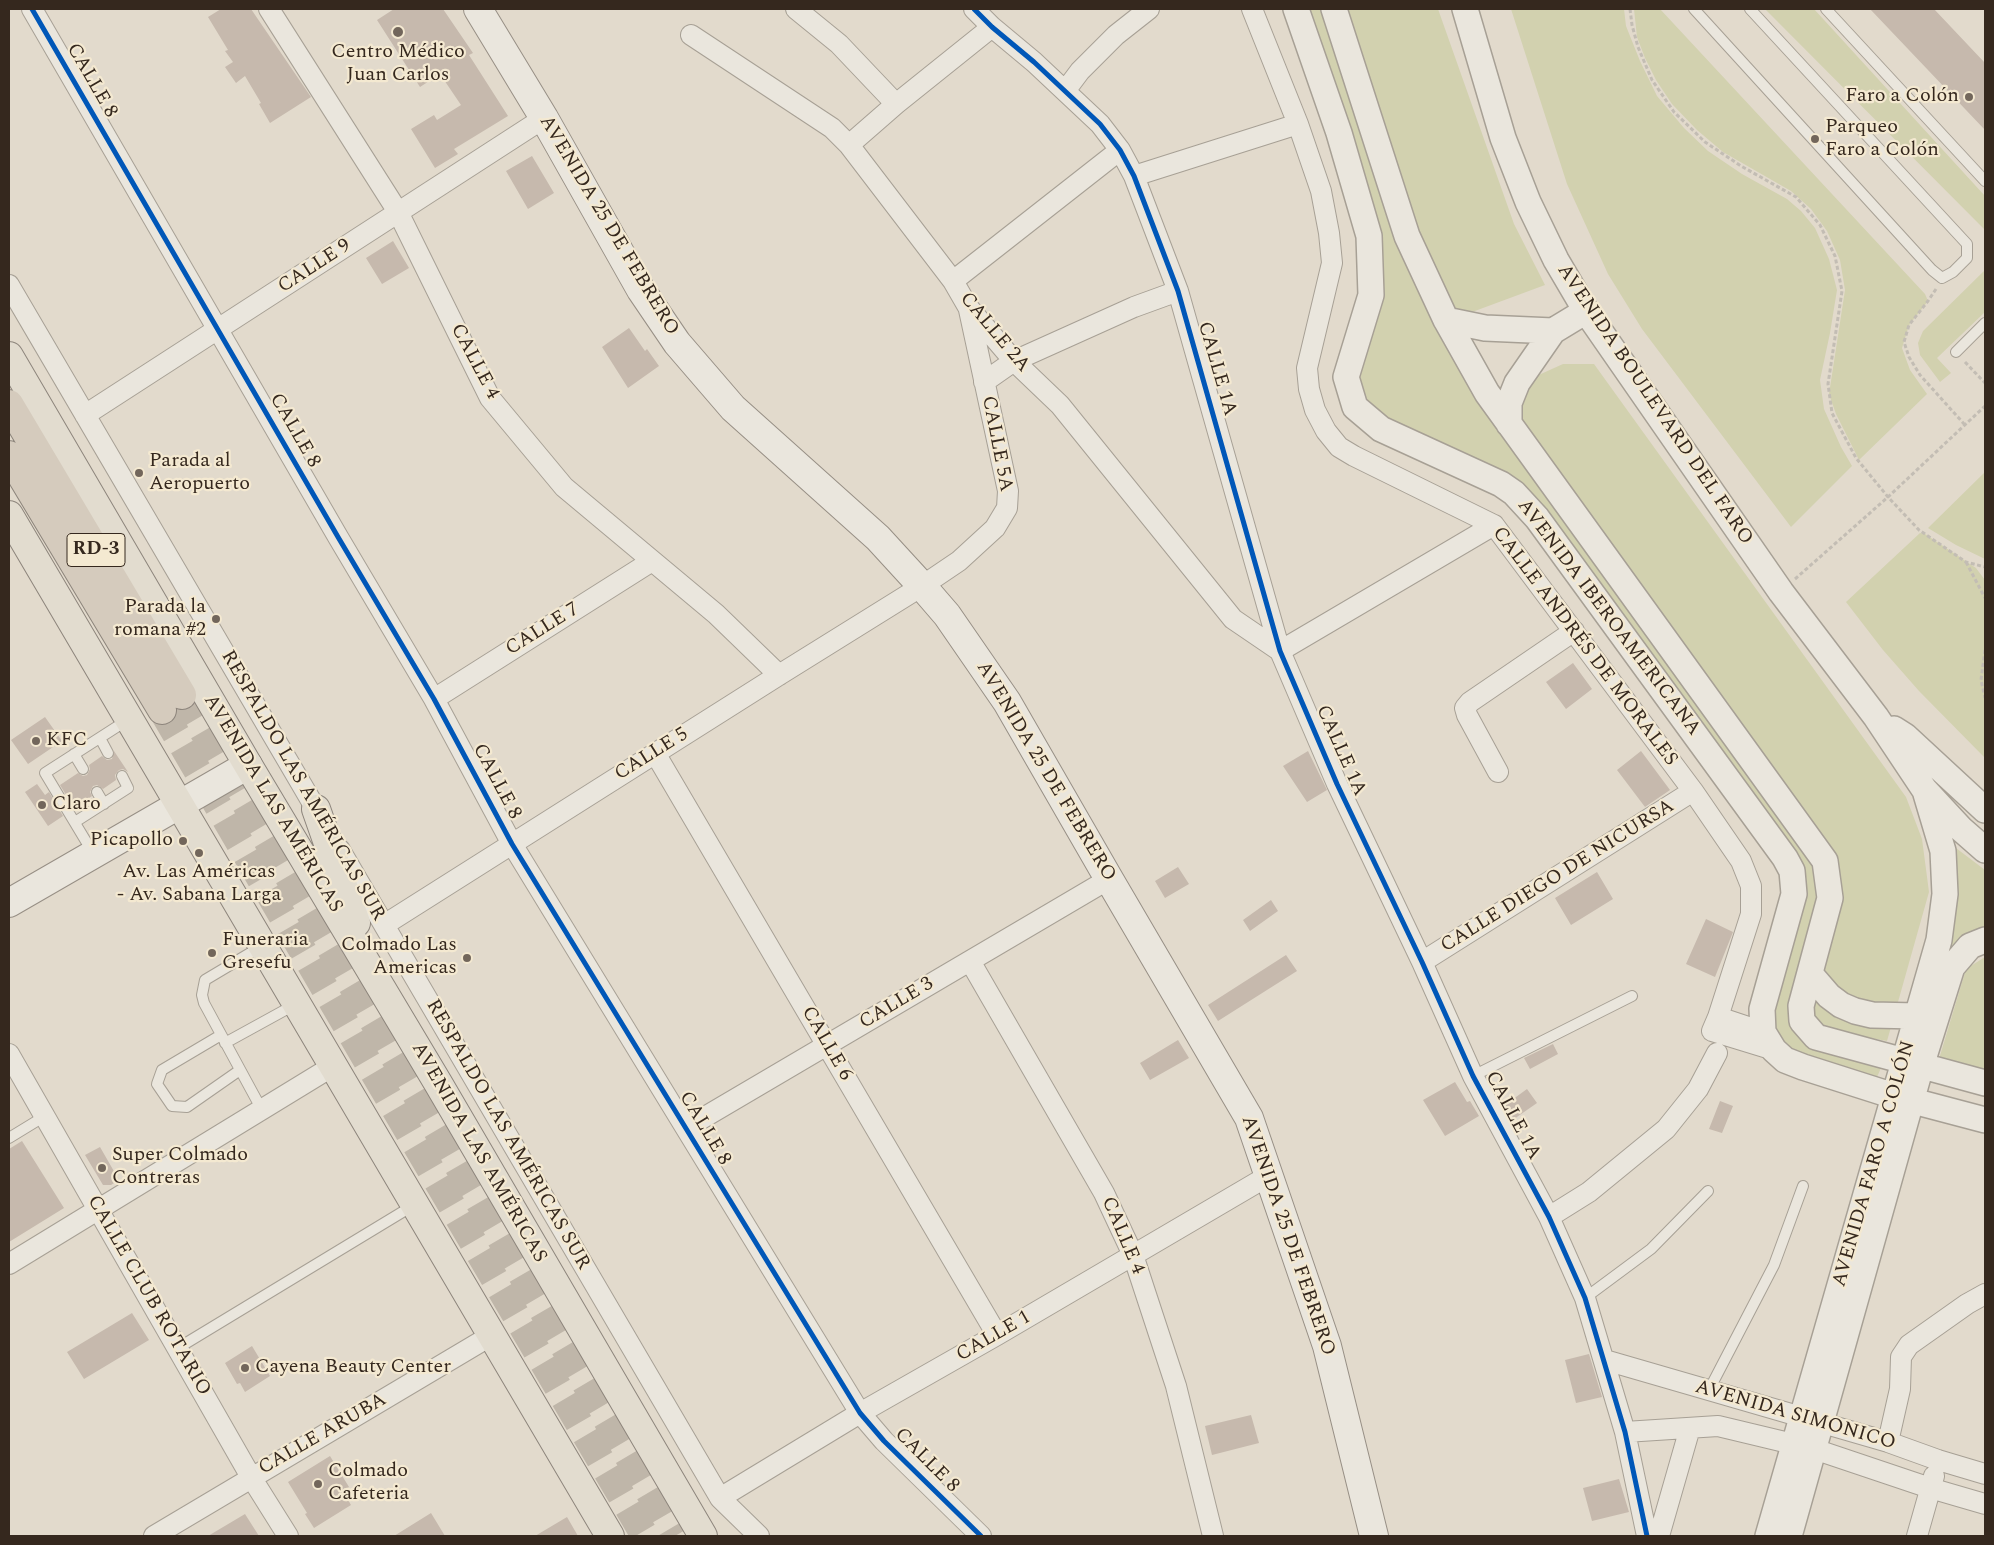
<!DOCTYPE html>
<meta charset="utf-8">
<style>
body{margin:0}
#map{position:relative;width:1994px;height:1545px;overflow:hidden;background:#e2dacc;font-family:Spectral,serif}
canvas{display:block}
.frame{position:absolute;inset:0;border:10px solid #35281e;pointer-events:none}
</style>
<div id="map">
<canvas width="1994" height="1545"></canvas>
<div class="frame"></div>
</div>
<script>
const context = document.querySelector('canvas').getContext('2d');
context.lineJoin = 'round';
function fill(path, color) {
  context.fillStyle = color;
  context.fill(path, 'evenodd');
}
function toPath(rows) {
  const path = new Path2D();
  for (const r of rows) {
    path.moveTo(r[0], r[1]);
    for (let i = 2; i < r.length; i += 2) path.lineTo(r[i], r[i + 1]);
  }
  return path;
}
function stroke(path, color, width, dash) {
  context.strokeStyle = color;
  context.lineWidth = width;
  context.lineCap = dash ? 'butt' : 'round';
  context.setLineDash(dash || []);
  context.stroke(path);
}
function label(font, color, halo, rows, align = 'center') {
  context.font = font + ' Spectral,serif';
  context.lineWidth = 4.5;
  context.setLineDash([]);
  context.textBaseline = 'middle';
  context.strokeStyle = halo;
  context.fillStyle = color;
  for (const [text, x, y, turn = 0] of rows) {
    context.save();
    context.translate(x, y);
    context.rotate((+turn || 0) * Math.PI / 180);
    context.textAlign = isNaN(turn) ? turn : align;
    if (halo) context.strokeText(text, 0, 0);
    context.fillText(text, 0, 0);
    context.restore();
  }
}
fill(toPath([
 [1299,9,1328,9,1442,323,1822,868,1825,897,1797,1024,1884,1061,1874,1084,1789,1057,1767,1030,1798,893,1547,525,1358,405,1351,375,1375,292],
 [1342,9,1438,9,1514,224,1545,285,1456,318,1413,226],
 [1511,9,1624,9,1626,26,1640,61,1657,96,1684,128,1708,151,1742,174,1787,199,1801,211,1815,228,1829,259,1837,290,1830,333,1820,380,1824,409,1841,447,1852,466,1791,527,1642,329,1608,274,1567,184],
 [1634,9,1660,9,1925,294,1928,301,1909,325,1902,348,1910,370,1927,394,1859,460,1836,414,1829,394,1845,290,1840,260,1827,231,1811,209,1791,191,1723,152,1697,130,1672,104,1656,80,1645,58,1637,37],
 [1765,9,1814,9,1985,196,1985,230],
 [1985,270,1985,312,1937,358,1951,373,1940,382,1920,355,1918,343,1923,331],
 [1563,364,1594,364,1906,797,1922,839,1929,892,1887,1041,1823,1029,1810,1011,1838,896,1524,431,1520,410,1532,378],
 [1985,472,1985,559,1956,545,1928,528],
 [1920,533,1925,534,1976,568,1985,580,1985,758,1919,691,1883,650,1846,602],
 [1948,842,1985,870,1985,936,1936,980],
 [1985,957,1985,1074,1939,1059,1966,969]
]), '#d2d1af');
fill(toPath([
 [221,9,251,9,311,97,270,123,259,104,261,103,245,76,236,83,225,67,233,62,225,51,228,50,208,17],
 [394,9,443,9,473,53,469,55,508,116,454,149,458,154,435,168,411,129,434,115,437,120,461,105,440,74,420,87,377,20],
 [1870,9,1934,9,1985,63,1985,130],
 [532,156,554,193,528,209,506,171],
 [393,241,409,268,382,284,366,258],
 [629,328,645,351,647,349,659,366,628,388,602,347],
 [1573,663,1592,689,1566,709,1546,682],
 [45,717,62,741,28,764,11,740],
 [114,751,128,772,123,769,119,770,115,775,116,780,103,789,97,785,93,786,90,792,92,796,74,808,60,785,78,773,83,776,87,775,90,769,89,765,102,756,107,760,112,759],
 [1308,751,1327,790,1307,802,1283,766],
 [1641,751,1670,790,1645,807,1617,770],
 [37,784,45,795,49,792,63,816,48,826,25,792],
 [1178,867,1189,884,1165,898,1155,881],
 [1597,872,1613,899,1571,925,1555,898],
 [1271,900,1278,911,1250,931,1243,920],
 [1706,919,1733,932,1715,977,1686,964],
 [1286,955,1297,971,1218,1021,1208,1005],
 [1178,1040,1189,1058,1150,1080,1140,1063],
 [1553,1044,1558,1054,1530,1069,1524,1058],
 [1455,1082,1467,1102,1470,1101,1479,1116,1445,1136,1423,1100],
 [1527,1089,1537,1103,1514,1119,1505,1105],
 [1720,1101,1733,1106,1722,1133,1709,1129],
 [22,1141,64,1208,9,1242,9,1149],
 [100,1147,119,1180,111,1185,103,1185,85,1155],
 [132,1313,149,1340,84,1379,67,1352],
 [252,1346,270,1376,245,1392,240,1383,237,1384,225,1363],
 [1589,1354,1602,1397,1576,1403,1565,1360],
 [1251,1415,1259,1443,1212,1455,1205,1426],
 [330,1456,349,1487,343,1491,351,1505,314,1528,305,1514,307,1513,288,1482],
 [1619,1479,1629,1512,1592,1521,1583,1488],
 [431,1513,445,1536,394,1536],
 [245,1514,259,1536,208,1536],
 [567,1517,578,1536,535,1536]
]), '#c6b9ad');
stroke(toPath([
 [182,695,675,1536],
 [162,710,645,1536]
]), '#bfb6a9', 28, [28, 14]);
const service = toPath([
 [1694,9,1932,270,1942,278,1953,272,1967,258,1967,244,1750,9],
 [1826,9,1985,181],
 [1956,352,1985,323],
 [100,738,108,753],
 [74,754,83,769],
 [97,792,104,804],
 [75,822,128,788,122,776],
 [93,853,45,773,129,719],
 [221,1035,162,1070,157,1084,172,1106,187,1107,240,1070],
 [225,1043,296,1004],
 [1473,1076,1632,996],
 [262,1110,204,1003,202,995,205,980,262,946],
 [9,1138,45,1116],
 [1585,1298,1651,1249,1708,1191],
 [178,1348,414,1205],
 [1709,1390,1774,1265,1803,1186]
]);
const minor = toPath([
 [32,9,338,537,434,699,512,844,860,1413,884,1441,981,1536],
 [269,9,398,212,490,398,564,487,716,614,779,675],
 [796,9,839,44,896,104],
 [974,9,992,27,1034,62,1100,124,1120,150,1134,176,1178,291,1280,651,1337,784,1422,962,1473,1076,1549,1217,1585,1298,1625,1432,1647,1536],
 [1252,9,1298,124,1321,191,1329,233,1332,263,1307,368,1309,389,1315,410,1326,431,1339,447,1354,456,1494,525,1693,791,1741,861,1751,886,1751,914,1718,1017,1712,1031,1774,1050],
 [691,35,832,128,849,145,953,281,968,307,1014,361,1060,405,1233,619,1280,651,1494,525],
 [1065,91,1080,71,1116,35,1149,9],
 [849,145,896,104,992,27],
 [1134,176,1298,124],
 [953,281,1120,150],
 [9,285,323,821],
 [984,382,1014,361,1134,307,1178,291],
 [85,415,544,118],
 [434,699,652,561],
 [655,753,997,1335],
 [1498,772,1467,715,1465,708,1470,702,1574,631],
 [340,850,720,1498,759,1536],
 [384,925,779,675,922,586,959,561,995,528,1007,508,1008,491,969,310],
 [970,961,1104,1193,1133,1255,1176,1386,1213,1536],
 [1422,962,1693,791],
 [1718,1017,1763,1032],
 [9,1054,251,1477,288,1536],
 [686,1128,1109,879],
 [1549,1217,1589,1192,1666,1129,1698,1089,1717,1053],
 [9,1264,333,1066],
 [1605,1360,1888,1442,1938,1460,1985,1474],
 [1625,1432,1718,1426,1814,1449,1930,1488,1985,1504],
 [1888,1442,1900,1389,1901,1357,1909,1345,1967,1304,1985,1294],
 [720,1498,860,1413,997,1335,1268,1176],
 [154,1536,492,1335],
 [1659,1536,1690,1428],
 [1917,1536,1934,1476]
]);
const tertiary = toPath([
 [1296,9,1339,133,1369,236,1371,295,1346,377,1355,407,1381,429,1501,484,1514,493,1537,518,1785,858,1792,871,1794,894,1762,1009,1763,1032,1774,1050,1785,1060,1803,1067,1894,1096,1985,1120],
 [1334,9,1407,236,1446,320,1487,393,1825,861,1830,898,1801,1006,1802,1021,1816,1037,1985,1083],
 [1465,9,1503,138,1528,202,1556,260,1586,311,1781,592,1876,717,1924,789,1961,829,1985,850],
 [1446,320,1485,328,1553,331],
 [1509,424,1509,403,1517,383,1553,331,1586,311],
 [1894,729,1905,736,1985,810],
 [1810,974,1829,996,1841,1005,1855,1011,1872,1015,1917,1016],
 [1768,1536,1939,940,1945,894,1943,851,1926,794],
 [1789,1536,1921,1066,1952,967,1970,946,1985,940]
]);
const secondary = toPath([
 [478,9,544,118,641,290,677,343,733,408,878,538,922,586,947,615,1007,702,1109,879,1249,1118,1327,1346,1374,1536],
 [9,903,248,765]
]);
const primary = toPath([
 [9,356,248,765,438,1083,703,1536],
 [9,515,610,1536],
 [316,809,356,923]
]);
const motorway = toPath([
 [9,404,182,695],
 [9,455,162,710]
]);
stroke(service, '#a7a095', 12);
stroke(minor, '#a7a095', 22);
stroke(tertiary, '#a7a095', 28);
stroke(secondary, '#978f85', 30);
stroke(primary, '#8d857c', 30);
stroke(motorway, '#8d857c', 30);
stroke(toPath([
 [1630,9,1632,25,1638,47,1652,80,1674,112,1705,142,1741,166,1796,197,1820,225,1835,256,1842,291,1828,384,1832,413,1856,458,1888,497,1919,530,1966,562,1985,567],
 [1936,289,1928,301,1909,325,1904,342,1909,357,1920,375,1965,425],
 [1965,362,1985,383],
 [1966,562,1985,598],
 [1795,579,1888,497,1985,406],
 [1985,650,1981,680,1985,698]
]), '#c3bdb4', 3, [4, 2.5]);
stroke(service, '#eae6dd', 10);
stroke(minor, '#eae6dd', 20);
stroke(tertiary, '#eae6dd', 25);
stroke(secondary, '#eae6dd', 28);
stroke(primary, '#e2dccf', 28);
stroke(motorway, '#d5cbbd', 28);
stroke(toPath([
 [32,9,338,537,434,699,512,844,860,1413,884,1441,981,1536],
 [974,9,992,27,1034,62,1100,124,1120,150,1134,176,1178,291,1280,651,1337,784,1422,962,1473,1076,1549,1217,1585,1298,1625,1432,1647,1536]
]), '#0057b8', 5);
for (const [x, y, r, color] of [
 [398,32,6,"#72665b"],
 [1969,97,5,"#72665b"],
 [1815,139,5,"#72665b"],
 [139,473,5,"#72665b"],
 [216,619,5,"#72665b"],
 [36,741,5,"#72665b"],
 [42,805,5,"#72665b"],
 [183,841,5,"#72665b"],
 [199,853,5,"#72665b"],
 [212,953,5,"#72665b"],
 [467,958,5,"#72665b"],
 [102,1168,5,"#72665b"],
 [245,1368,5,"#72665b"],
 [318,1484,5,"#72665b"]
]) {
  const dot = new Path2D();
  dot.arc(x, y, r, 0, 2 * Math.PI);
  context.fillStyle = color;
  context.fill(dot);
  stroke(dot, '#f4e9d1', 2);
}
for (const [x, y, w] of [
 [96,550,58]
]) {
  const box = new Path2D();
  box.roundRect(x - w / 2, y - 16.5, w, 33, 4);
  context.fillStyle = '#f4e9d1';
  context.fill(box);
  stroke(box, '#35281e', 1);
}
label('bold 19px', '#35281e', null, [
 ["RD-3",96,550]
]);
label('20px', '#35281e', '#f4e9d1', [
 ["Centro Médico",398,53,"center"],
 ["Juan Carlos",398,76,"center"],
 ["Faro a Colón",1959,97,"right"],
 ["Parqueo",1825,128],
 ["Faro a Colón",1825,151],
 ["Parada al",149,462],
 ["Aeropuerto",149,485],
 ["Parada la",206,608,"right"],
 ["romana #2",206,631,"right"],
 ["KFC",46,741],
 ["Claro",52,805],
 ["Picapollo",173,841,"right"],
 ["Av. Las Américas",199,873,"center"],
 ["- Av. Sabana Larga",199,896,"center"],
 ["Funeraria",222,941],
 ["Gresefu",222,964],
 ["Colmado Las",457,946,"right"],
 ["Americas",457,969,"right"],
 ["Super Colmado",112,1156],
 ["Contreras",112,1179],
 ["Cayena Beauty Center",255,1368],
 ["Colmado",328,1472],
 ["Cafeteria",328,1495]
], 'left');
label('20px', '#35281e', '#f4e9d1', [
 ["CALLE 8",91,81,60],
 ["AVENIDA 25 DE FEBRERO",608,226,59],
 ["CALLE 9",315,267,-33],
 ["CALLE 2A",994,333,50],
 ["CALLE 4",474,362,62],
 ["CALLE 1A",1216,369,74],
 ["AVENIDA BOULEVARD DEL FARO",1654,405,56],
 ["CALLE 8",294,431,60],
 ["CALLE 5A",996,444,79],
 ["AVENIDA IBEROAMERICANA",1608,618,53],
 ["CALLE 7",543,630,-32],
 ["CALLE ANDRÉS DE MORALES",1584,647,53],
 ["CALLE 1A",1340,751,66],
 ["CALLE 5",652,755,-32],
 ["AVENIDA 25 DE FEBRERO",1045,772,59],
 ["CALLE 8",496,782,62],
 ["RESPALDO LAS AMÉRICAS SUR",302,786,60],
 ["AVENIDA LAS AMÉRICAS",272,804,59],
 ["CALLE DIEGO DE NICURSA",1558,877,-32],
 ["CALLE 3",897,1004,-31],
 ["CALLE 6",826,1044,60],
 ["CALLE 1A",1512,1116,62],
 ["CALLE 8",704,1129,59],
 ["RESPALDO LAS AMÉRICAS SUR",507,1135,60],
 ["AVENIDA LAS AMÉRICAS",478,1153,60],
 ["AVENIDA FARO A COLÓN",1875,1164,-74],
 ["CALLE 4",1122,1236,67],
 ["AVENIDA 25 DE FEBRERO",1287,1236,71],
 ["CALLE CLUB ROTARIO",148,1296,60],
 ["CALLE 1",994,1337,-30],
 ["AVENIDA SIMONICO",1795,1416,16],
 ["CALLE ARUBA",323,1435,-30],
 ["CALLE 8",926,1461,45]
]);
</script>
